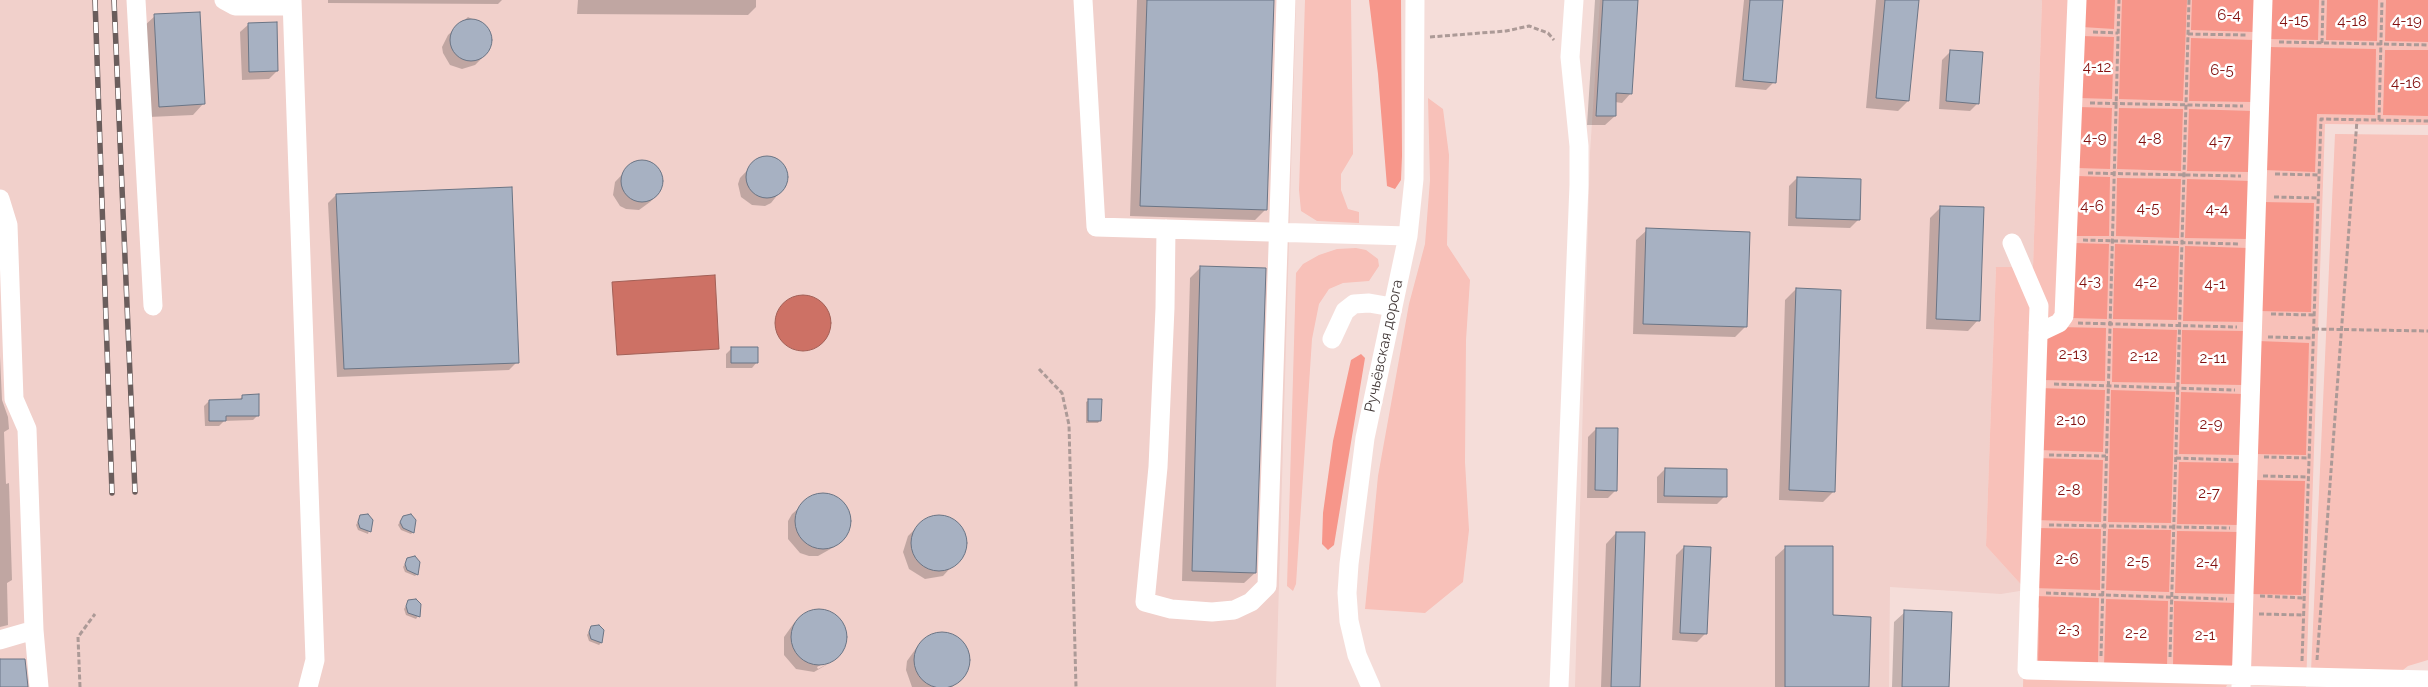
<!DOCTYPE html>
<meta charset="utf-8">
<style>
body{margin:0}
canvas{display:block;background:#f5ddd9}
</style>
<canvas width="2428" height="687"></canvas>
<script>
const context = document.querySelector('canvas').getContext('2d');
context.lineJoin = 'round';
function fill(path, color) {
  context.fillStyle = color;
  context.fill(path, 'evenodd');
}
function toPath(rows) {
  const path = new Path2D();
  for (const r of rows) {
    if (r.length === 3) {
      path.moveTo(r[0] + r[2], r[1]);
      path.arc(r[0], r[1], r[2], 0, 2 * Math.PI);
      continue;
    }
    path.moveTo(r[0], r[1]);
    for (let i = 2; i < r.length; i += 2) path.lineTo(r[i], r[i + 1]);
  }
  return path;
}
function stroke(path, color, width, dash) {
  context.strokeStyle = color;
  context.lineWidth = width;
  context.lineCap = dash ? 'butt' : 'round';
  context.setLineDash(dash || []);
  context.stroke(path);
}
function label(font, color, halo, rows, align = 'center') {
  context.font = font + ' Raleway,sans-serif';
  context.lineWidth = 5;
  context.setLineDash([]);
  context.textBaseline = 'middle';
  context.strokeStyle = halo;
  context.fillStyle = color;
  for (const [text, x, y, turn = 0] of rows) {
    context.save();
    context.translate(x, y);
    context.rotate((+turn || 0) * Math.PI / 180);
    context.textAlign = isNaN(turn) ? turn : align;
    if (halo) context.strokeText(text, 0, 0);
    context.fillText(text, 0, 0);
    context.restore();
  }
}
fill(toPath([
 [0,0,1296,0,1276,687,0,687],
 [1600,0,2042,0,2033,267,1996,267,1986,546,2026,590,2001,594,1890,587,1889,687,1575,687,1590,153]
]), '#f1d0cb');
fill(toPath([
 [1305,0,1351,0,1353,154,1341,174,1341,190,1348,209,1359,212,1359,223,1317,221,1301,211,1299,190],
 [2042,0,2428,0,2428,125,2325,124,2306,687,2227,685,2226,687,2023,687,2026,590,1986,546,1996,267,2033,267],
 [1428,98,1443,109,1449,155,1447,245,1470,280,1466,340,1465,462,1469,530,1463,582,1425,613,1365,609,1378,476,1409,304,1425,244,1430,180],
 [2335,134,2428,135,2428,660,2408,666,2398,674,2311,671],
 [1356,248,1366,250,1378,259,1379,266,1369,281,1343,283,1329,289,1319,304,1312,339,1296,584,1293,591,1287,586,1296,273,1303,264,1319,255,1337,249]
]), '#f8c1b9');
fill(toPath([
 [1369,0,1401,0,1402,156,1401,180,1395,189,1387,186,1386,174,1378,74],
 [2083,0,2115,0,2114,29,2082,27],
 [2122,0,2187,0,2183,101,2119,99],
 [2192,0,2256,0,2255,32,2191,30],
 [2270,0,2319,0,2318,40,2269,39],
 [2327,0,2378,0,2377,41,2326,40],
 [2386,0,2428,0,2428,42,2385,41],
 [2081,36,2114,37,2112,99,2079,98],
 [2191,38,2254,40,2252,102,2189,101],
 [2268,47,2376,49,2375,115,2317,114,2315,172,2264,170],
 [2385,50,2428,50,2428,116,2383,115],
 [2079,107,2112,108,2110,169,2077,168],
 [2119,108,2183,109,2181,171,2117,169],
 [2189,109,2252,111,2250,172,2187,171],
 [2076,176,2110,177,2109,236,2074,236],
 [2117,178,2181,179,2179,238,2116,236],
 [2187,179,2250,181,2248,239,2185,238],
 [2262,202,2314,203,2311,312,2258,311],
 [2074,243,2109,244,2107,319,2071,318],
 [2115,244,2179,246,2177,320,2113,319],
 [2185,246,2248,248,2245,322,2183,321],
 [2058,327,2106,328,2105,381,2039,380,2040,339],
 [2113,328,2177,330,2175,383,2112,382],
 [2182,330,2245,331,2243,385,2181,384],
 [2258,341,2309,343,2306,455,2255,454],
 [1361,354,1365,358,1334,545,1328,550,1322,544,1323,513,1333,441,1351,360],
 [2038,388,2105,390,2103,452,2037,450],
 [2111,390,2175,392,2171,523,2108,522],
 [2181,392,2243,394,2241,455,2179,454],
 [2037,458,2103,460,2101,522,2035,520],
 [2179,462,2241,463,2239,525,2177,524],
 [2255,480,2305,481,2301,595,2251,594],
 [2035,528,2101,529,2100,590,2033,588],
 [2108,529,2171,530,2169,592,2106,590],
 [2177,531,2239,532,2237,594,2175,593],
 [2034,596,2099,598,2098,666,2038,664,2039,609],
 [2106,599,2168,601,2167,668,2104,666],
 [2174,601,2237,603,2234,670,2173,668]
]), '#f7968a');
const water = toPath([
 [715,275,719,349,617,355,612,282,715,275],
 [803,323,28]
]);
fill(water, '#cd7165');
stroke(water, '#a36057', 1);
fill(toPath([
 [328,0,502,0,498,4,328,3],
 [578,0,756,0,756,7,748,15,577,14],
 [1137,0,1273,0,1265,210,1255,220,1130,216],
 [1595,0,1637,0,1631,93,1622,103,1615,102,1615,116,1605,125,1587,125],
 [1744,0,1782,0,1774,82,1766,90,1735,87],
 [1876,0,1918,0,1908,101,1898,111,1866,108],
 [155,16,203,104,193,115,149,117,144,26],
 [468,17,487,27,492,39,488,52,475,65,462,69,450,65,443,53,442,47,448,35],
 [249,24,277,71,269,79,242,80,240,32],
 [1950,52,1978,103,1970,111,1939,109,1942,60],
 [771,157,783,164,786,169,787,183,771,203,765,206,752,205,741,197,738,184,740,178,758,159],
 [639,161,652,164,661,174,662,180,659,193,650,202,639,210,626,209,620,206,613,195,615,182,633,163],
 [1797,178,1858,220,1850,228,1788,226,1789,186],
 [336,195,517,362,509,370,337,377,328,203],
 [1941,207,1978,320,1968,331,1926,329,1930,218],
 [1647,230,1745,327,1735,337,1633,334,1636,240],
 [1201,267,1255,573,1244,583,1182,581,1190,278],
 [1796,289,1834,491,1823,502,1779,500,1785,300],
 [731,349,757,362,752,368,726,368,726,354],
 [0,356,2,400,8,417,9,429,4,432,6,484,9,483,12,580,7,583,8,625,0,627],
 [243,396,258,415,253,420,224,421,219,426,205,426,204,406,209,401,238,401],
 [1089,400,1100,420,1098,423,1086,423,1086,402],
 [1596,429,1616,490,1608,498,1587,498,1588,437],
 [1665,469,1725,496,1717,504,1657,503,1657,477],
 [814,495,832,495,845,505,849,513,848,531,834,547,818,556,809,556,800,553,788,539,788,521,792,514],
 [361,516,372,520,368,534,358,530,356,525],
 [940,516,948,518,961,528,966,544,964,553,943,576,925,579,909,569,903,552,908,536,923,521],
 [403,517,413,532,411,534,401,530,398,525],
 [1616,533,1639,687,1601,687,1606,544],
 [1684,547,1705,634,1697,642,1672,640,1676,555],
 [1786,547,1831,617,1868,687,1775,687,1775,557],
 [408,559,417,574,415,576,405,572,403,567],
 [409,601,418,616,416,619,406,615,404,609],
 [810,611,828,611,835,615,845,630,844,647,839,655,817,667,818,669,833,661,814,672,796,669,784,655,784,637,794,623],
 [1905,612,1948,687,1892,687,1894,622],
 [592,627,601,643,599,645,589,641,587,635],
 [933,635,951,635,964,645,969,662,967,671,952,687,912,687,906,670,907,661,917,647]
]), '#0003');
const building = toPath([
 [1147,0,1274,0,1267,210,1140,206,1147,0],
 [1603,0,1638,0,1632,94,1616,93,1616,116,1596,116,1603,0],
 [1750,0,1783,0,1776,83,1743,80,1750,0],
 [1885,0,1919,0,1909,101,1876,98,1885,0],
 [200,12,205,104,159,107,154,14,200,12],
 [471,40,21],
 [277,22,278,71,249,72,248,23,277,22],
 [1950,50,1983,52,1979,104,1946,101,1950,50],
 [767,177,21],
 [642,181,21],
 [1797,177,1861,179,1860,220,1796,218,1797,177],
 [512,187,519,363,344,369,336,194,512,187],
 [1940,206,1984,207,1980,321,1936,319,1940,206],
 [1646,228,1750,232,1747,327,1643,324,1646,228],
 [1200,266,1266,268,1256,573,1192,571,1200,266],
 [1796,288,1841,290,1835,492,1789,490,1796,288],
 [731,347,758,347,758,363,731,363,731,347],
 [259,394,259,416,226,416,226,421,209,421,209,400,242,399,242,395,259,394],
 [1088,399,1102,399,1101,421,1088,421,1088,399],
 [1596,428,1618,428,1617,491,1595,490,1596,428],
 [1665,468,1727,469,1727,497,1664,496,1665,468],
 [823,521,28],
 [368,514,373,520,371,532,360,528,358,522,360,515,368,514],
 [411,514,416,520,414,533,403,528,400,522,403,516,411,514],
 [939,543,28],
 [1616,532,1645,532,1640,687,1611,687,1616,532],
 [1684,546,1711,547,1707,634,1680,633,1684,546],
 [1785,546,1833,546,1833,615,1871,617,1869,687,1785,687,1785,546],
 [415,556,420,562,418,575,407,570,405,564,407,558,415,556],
 [416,599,421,604,420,617,408,613,406,606,408,600,416,599],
 [819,637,28],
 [1904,610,1952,612,1949,687,1902,687,1904,610],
 [599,625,604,630,602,643,591,639,589,632,591,626,599,625],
 [942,660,28],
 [0,659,25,659,28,687,0,687,0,659]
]);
fill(building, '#a7b1c2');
stroke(building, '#6b7585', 1);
stroke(toPath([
 [2093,32,2118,33],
 [2188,34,2246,35],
 [1430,37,1506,31,1529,26,1548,33,1554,40],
 [2279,42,2428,45],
 [2322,43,2323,0],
 [2090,103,2243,106],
 [2379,120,2382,0],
 [2088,173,2241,176],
 [2275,174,2319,175],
 [2274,197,2318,198],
 [2083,240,2239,244],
 [2271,314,2314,315],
 [2078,323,2237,327],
 [2314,329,2428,331],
 [2268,337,2313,338],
 [1039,369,1062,393,1069,425,1076,687],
 [2054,384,2235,390],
 [2049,455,2106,456],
 [2264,457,2309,458],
 [2176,458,2233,460],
 [2263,476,2308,477],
 [2049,525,2230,528],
 [2046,593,2227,599],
 [2260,596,2304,598],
 [2259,614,2303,615],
 [2101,656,2119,0],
 [2170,657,2189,0],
 [2317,660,2357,120],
 [2302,661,2321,119,2428,121],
 [80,687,78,637,95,614]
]), '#ac9a97', 3, [5, 2.5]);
stroke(toPath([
 [136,0,153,306],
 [224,0,235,6,292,6],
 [292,0,315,660,308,687],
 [1083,0,1096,227,1408,236],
 [0,199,8,225,14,399,27,429,34,630,39,687],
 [1166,229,1165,308,1158,467,1145,602,1171,609,1212,612,1234,610,1251,602,1267,586,1286,0],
 [2012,243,2039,306,2027,670,2428,680],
 [2038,333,2059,323,2064,316,2077,0],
 [1332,339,1345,311,1354,304,1369,303,1392,307],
 [0,640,34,630],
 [1371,687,1357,655,1349,621,1347,593,1349,564,1365,438,1408,236,1414,179,1415,0],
 [1559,687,1579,185,1579,146,1570,57,1574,0],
 [2241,687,2263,0]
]), '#fff', 19);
const rail = toPath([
 [95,0,112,493],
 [114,0,135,492]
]);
stroke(rail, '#6a5d5c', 5.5);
stroke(rail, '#fff', 4, [11]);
label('15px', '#83110f', '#fff', [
 ["6-4",2229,15],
 ["4-15",2294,20],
 ["4-18",2352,21],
 ["4-19",2407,21],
 ["4-12",2097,67],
 ["6-5",2222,70],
 ["4-16",2406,83],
 ["4-9",2095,138],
 ["4-8",2150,139],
 ["4-7",2220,141],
 ["4-6",2092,206],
 ["4-5",2148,208],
 ["4-4",2217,209],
 ["4-3",2090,281],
 ["4-2",2146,282],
 ["4-1",2215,284],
 ["2-13",2073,354],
 ["2-12",2144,356],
 ["2-11",2213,358],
 ["2-10",2071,420],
 ["2-9",2211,424],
 ["2-8",2069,490],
 ["2-7",2209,493],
 ["2-6",2067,559],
 ["2-5",2138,561],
 ["2-4",2207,562],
 ["2-3",2069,629],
 ["2-2",2136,633],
 ["2-1",2205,635]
]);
label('15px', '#423837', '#fff', [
 ["Ручьёвская дорога",1384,346,-78]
]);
</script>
